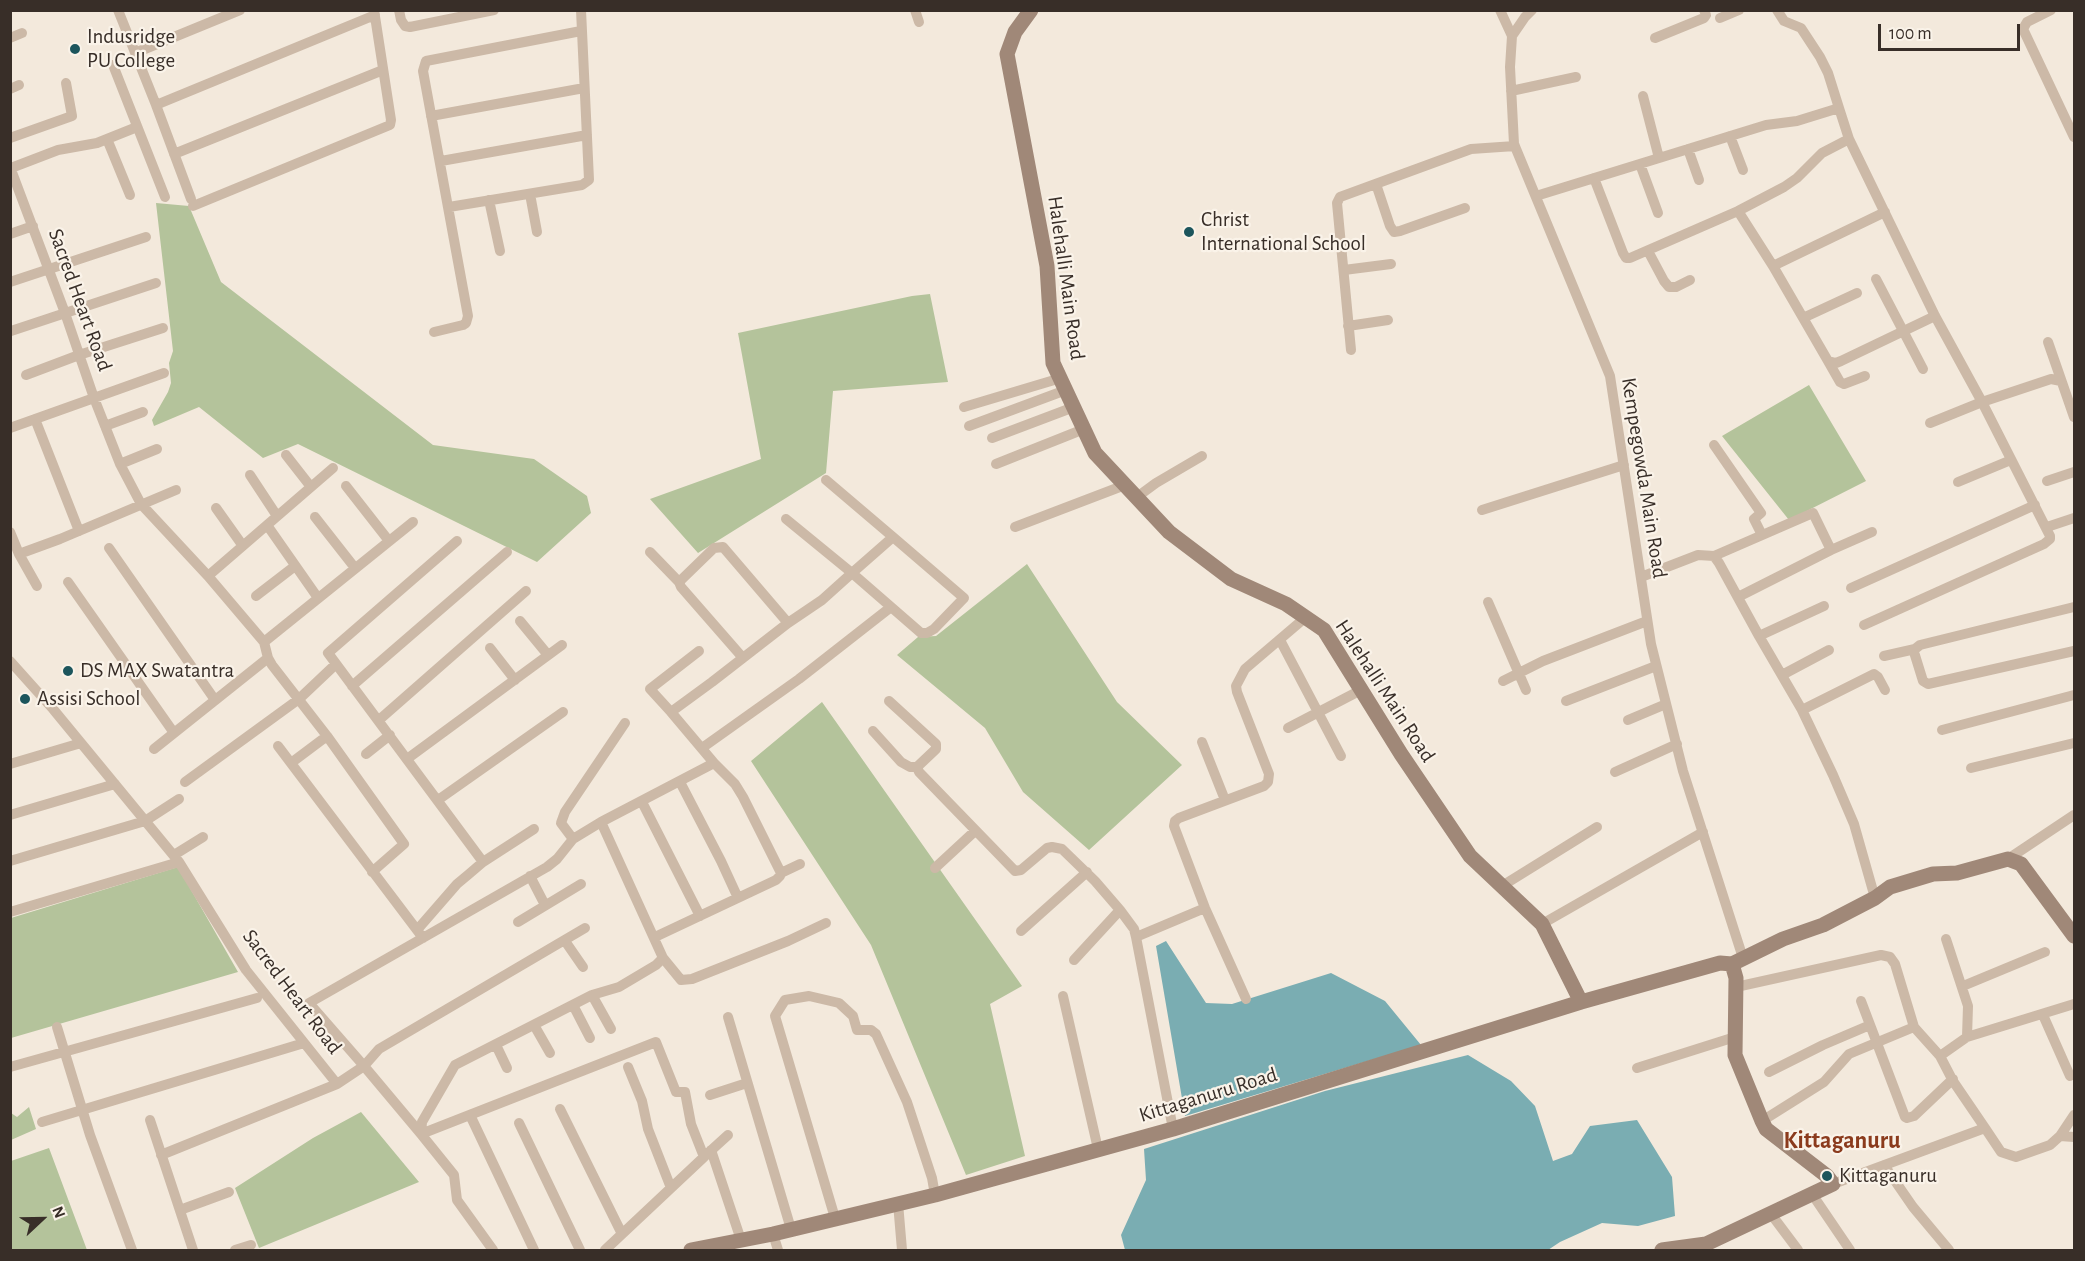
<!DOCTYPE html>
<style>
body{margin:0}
#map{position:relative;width:2085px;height:1261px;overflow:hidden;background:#f3e9dc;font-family:"Alegreya Sans",sans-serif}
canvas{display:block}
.frame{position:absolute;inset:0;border:12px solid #382e28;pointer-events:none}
.north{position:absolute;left:12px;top:1189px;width:60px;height:60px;-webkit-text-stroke:4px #faf3e9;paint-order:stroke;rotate:68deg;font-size:16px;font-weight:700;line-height:24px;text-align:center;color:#382e28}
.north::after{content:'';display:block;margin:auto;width:21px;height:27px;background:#382e28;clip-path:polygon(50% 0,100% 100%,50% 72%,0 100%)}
.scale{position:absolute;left:1878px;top:24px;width:142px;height:27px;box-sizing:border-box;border:3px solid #382e28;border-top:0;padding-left:8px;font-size:18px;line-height:21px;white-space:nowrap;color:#382e28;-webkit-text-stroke:4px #faf3e9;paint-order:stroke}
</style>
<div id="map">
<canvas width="2085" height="1261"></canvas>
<div class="frame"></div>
<div class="north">N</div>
<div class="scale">100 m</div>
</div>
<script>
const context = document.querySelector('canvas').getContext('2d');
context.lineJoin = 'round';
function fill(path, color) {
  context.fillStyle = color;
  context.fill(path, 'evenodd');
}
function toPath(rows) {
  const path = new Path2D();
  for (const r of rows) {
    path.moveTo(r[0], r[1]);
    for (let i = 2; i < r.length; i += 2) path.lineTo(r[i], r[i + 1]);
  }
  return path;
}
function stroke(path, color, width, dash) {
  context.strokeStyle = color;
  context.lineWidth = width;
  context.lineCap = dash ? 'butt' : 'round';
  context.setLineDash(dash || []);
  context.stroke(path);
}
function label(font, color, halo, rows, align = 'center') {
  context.font = font + ' "Alegreya Sans",sans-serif';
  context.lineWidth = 4.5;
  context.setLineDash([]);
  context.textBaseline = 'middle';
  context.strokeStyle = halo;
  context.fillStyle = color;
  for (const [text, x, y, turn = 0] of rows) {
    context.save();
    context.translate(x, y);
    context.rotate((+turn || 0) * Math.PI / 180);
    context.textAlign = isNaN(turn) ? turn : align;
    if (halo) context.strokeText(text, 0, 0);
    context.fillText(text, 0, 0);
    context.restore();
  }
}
fill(toPath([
 [156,203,189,206,221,282,433,445,534,459,587,496,591,513,537,562,298,444,263,458,199,407,154,426,152,420,168,392,171,383,169,363,173,351],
 [930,294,948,382,833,391,826,473,698,553,650,499,761,459,738,333,912,296],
 [1809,385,1866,481,1789,520,1722,436],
 [1027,564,1117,702,1182,765,1089,850,1023,792,985,728,897,655,918,637,936,636],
 [822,702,1022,986,990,1004,1025,1156,966,1175,871,945,751,761],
 [178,867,238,972,11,1038,11,918],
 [29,1107,36,1129,11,1140,11,1113,17,1117],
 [361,1112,419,1182,259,1248,235,1188,313,1138],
 [49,1148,87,1250,11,1250,11,1161]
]), '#b4c39b');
fill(toPath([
 [1166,941,1206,1003,1232,1004,1331,973,1385,1001,1421,1045,1185,1116,1156,946],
 [1468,1055,1511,1081,1535,1106,1553,1161,1572,1154,1590,1126,1637,1120,1672,1177,1675,1216,1638,1226,1602,1223,1560,1242,1548,1250,1125,1250,1121,1235,1146,1180,1144,1149,1325,1091]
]), '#7aadb2');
stroke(toPath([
 [118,10,156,105,191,199],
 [399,10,401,20,405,26,410,27,494,10],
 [915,10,919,22],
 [1500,10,1512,36,1510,67,1514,144,1610,376,1651,644,1683,771,1743,958],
 [2051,10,2027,22,2023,29,2074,137],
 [1720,18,1739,10],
 [1512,36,1525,17,1532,10],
 [10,38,22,33],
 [1655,38,1704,18,1706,15,1704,10],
 [135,53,240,10],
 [113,65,165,197],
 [10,89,19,85],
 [1511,91,1576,77],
 [1643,96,1659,158],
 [156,105,375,15],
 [1839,108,1849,139,1935,316,1982,402,2050,536,2050,539,2044,544,1864,625],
 [431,116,584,88],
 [1730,136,1743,170],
 [10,138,72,116,66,83],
 [107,139,130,195],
 [1688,149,1699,180],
 [174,154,383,70],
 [441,161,587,135],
 [1640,164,1658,213],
 [10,167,65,313,94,398,120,464,141,504,208,576,264,642,268,658,272,665,327,736,404,844,372,872],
 [11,168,58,150,97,143,137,127],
 [1594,178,1623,253,1626,258,1630,258,1738,211,1784,187,1797,178,1822,153,1849,139],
 [1376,184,1390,226,1394,232,1400,231,1465,208],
 [530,194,537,232],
 [1536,196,1766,125,1797,121,1839,108,1828,73,1820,57,1801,28,1784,21,1777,10],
 [489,200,500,251],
 [193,206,390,125,391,120,374,10],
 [449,207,582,185,589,180,581,10],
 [1738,211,1773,266,1828,361,1836,363,1841,361,1935,316],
 [10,234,33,226],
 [1648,251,1664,281,1669,287,1676,287,1690,280],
 [1773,266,1885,212],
 [1344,270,1391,264],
 [1876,279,1923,369],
 [10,282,146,237],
 [1803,318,1857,293],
 [1348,326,1388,320],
 [11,331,156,283],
 [434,332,463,325,466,323,468,316,423,71,426,61,581,31],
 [2048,342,2074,417],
 [1351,350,1337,203,1340,197,1471,149,1515,146],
 [1828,361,1840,382,1844,384,1865,376],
 [26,375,79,355,163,328],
 [964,407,1061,378],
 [35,419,79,531],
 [1930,423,1982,402,2051,379,2061,381],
 [105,426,143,412],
 [969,426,1066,390],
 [10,428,164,373],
 [992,438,1074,407],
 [1714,445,1761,513,1754,519,1762,535],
 [286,455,311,487],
 [120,464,157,449],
 [996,464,1084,429],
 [250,475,277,516],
 [826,480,893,537],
 [2047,481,2074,472],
 [1958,482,2011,460],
 [346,486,389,541],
 [1137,497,1156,483,1202,456],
 [216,508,243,546],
 [1482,510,1624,465],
 [315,517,355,568],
 [267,525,318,598],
 [1015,527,1125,485],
 [2047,527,2074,518],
 [10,532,19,554,37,586],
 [457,541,328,653,483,862],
 [109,548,215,700],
 [650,552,679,582],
 [19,554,60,539,176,490],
 [1714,556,1813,513,1831,550,1872,532],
 [208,576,333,468],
 [1641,577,1698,555,1714,556,1719,563,1759,636,1802,710,1833,775,1854,824,1875,898],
 [68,582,174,733],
 [1851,588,2035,505],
 [256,596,295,566],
 [1738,597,1831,550],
 [1488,602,1526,690],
 [2074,607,1920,645,1915,649,1914,652,1923,681,1928,684,2074,651],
 [520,621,548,655],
 [1759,636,1824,606],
 [1280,640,1341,756],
 [264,642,413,522],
 [490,648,515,680],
 [1884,656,1915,649],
 [743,658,681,587,679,582,714,548,723,547,788,623],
 [10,661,53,709,179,862,246,970,337,1084,364,1066,421,1134,454,1175,457,1200,493,1250],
 [1782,675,1829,650],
 [1503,681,1543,661,1647,621],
 [352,686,507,552],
 [889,701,936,744,936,749,917,767,919,772,1015,871,1021,870,1047,848,1052,847,1062,849,1095,881,1120,910,1134,929,1136,937],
 [1566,701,1656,666],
 [1802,710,1874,674,1878,677,1885,690],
 [671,712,650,689,699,651],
 [379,720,526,591],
 [1628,720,1666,704],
 [1288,728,1361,690],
 [1942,730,2074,695],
 [873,731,901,762,910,767,917,767],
 [1202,742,1225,800],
 [278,746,423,938],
 [702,748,799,679,891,607],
 [154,749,268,658],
 [366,754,390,735],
 [407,759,562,645],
 [291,763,327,736],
 [10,764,81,743],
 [1971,768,2074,743],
 [1615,772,1677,744],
 [185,782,299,699,336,664],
 [680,782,721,861,738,898],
 [438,800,563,712],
 [642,802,700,916],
 [10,815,115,784],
 [573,839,561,823,565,812,625,723],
 [174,855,203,837],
 [2008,859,2074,815],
 [10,861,145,821,179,799],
 [935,868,975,831],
 [781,873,800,864],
 [530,876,545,905],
 [1502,886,1597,827],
 [10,912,179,862],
 [518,922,581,884],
 [1542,924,1703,832],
 [585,928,379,1049,364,1066,309,1003,547,867,557,859,573,839,601,822],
 [417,930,457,884,469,874,483,862,534,829],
 [1021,931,1087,872],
 [655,937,776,880,780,876,781,873,743,797,735,784,714,763],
 [1946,939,1968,1006,1967,1037],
 [565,941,583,967],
 [663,958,681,980,692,979,788,941,826,923],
 [1074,960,1120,910],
 [1963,986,2045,952],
 [1736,987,1881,955,1890,957,1895,964,1914,1027,1940,1056,1953,1081,1985,1128],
 [592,995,611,1029],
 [1063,996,1098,1149],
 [1246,999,1205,908,1174,826,1175,821,1179,818,1264,786,1268,782,1269,774,1237,692,1236,686,1245,669,1306,617],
 [1861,1001,1905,1117,1907,1118,1914,1116,1953,1079],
 [573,1005,590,1038],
 [2043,1015,2070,1076],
 [728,1017,791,1229],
 [534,1025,550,1053],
 [57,1027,90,1135,132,1250],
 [496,1045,507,1068],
 [1940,1056,1967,1037,2074,1004],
 [10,1067,257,998],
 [628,1067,642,1101,648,1129,671,1188],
 [1637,1068,1735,1037],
 [1769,1072,1823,1045,1870,1025],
 [710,1095,747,1083],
 [560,1109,622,1234],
 [470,1115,534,1250],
 [150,1120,193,1250],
 [1762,1121,1824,1082,1849,1054,1914,1027],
 [42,1122,304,1043],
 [519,1123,580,1250],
 [1173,1129,1136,937,1205,908],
 [2060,1136,2074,1137],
 [711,1150,741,1240],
 [161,1155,337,1084],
 [706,1155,728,1135],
 [1884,1165,1913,1207,1949,1250],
 [1833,1184,1985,1128,2001,1152,2016,1157,2050,1145,2060,1136,2074,1115],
 [1812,1194,1850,1250],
 [898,1203,902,1250],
 [180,1210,229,1192],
 [1771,1214,1798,1250],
 [835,1218,775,1016,785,1000,809,996,839,1003,853,1016,857,1030,871,1030,876,1034,907,1102,932,1178,935,1195],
 [773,1234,778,1250],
 [235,1250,251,1245],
 [605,1250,704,1157,691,1124,685,1092,676,1092,656,1042,421,1134,422,1122,455,1065,592,995,619,987,656,965,663,958,601,822,714,763,671,712,712,682,788,623,822,600,852,573,893,537,964,598,934,629,927,633,921,633,852,573,786,519]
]), '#ccb9a7', 10);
stroke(toPath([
 [1031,10,1015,32,1007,54,1047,266,1053,363,1095,453,1169,532,1231,579,1286,604,1324,630,1401,754,1470,856,1542,924,1581,1002],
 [1732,964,1783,939,1823,925,1875,898,1890,887,1933,874,1957,873,2008,859,2021,864,2074,936],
 [691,1250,773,1234,935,1195,1173,1129,1581,1002,1720,963,1732,964],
 [1662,1250,1706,1244,1833,1184,1827,1176,1766,1129,1762,1121,1735,1055,1736,978,1732,964]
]), '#a08878', 15);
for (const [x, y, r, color] of [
 [75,49,6,"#1c555c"],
 [1189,232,6,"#1c555c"],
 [68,671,6,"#1c555c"],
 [25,699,6,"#1c555c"],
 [1827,1176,6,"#1c555c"]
]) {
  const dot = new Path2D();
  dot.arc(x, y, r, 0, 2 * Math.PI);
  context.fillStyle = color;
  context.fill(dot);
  stroke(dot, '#faf3e9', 2);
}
label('21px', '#382e28', '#faf3e9', [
 ["Indusridge",87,37],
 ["PU College",87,61],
 ["Christ",1201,220],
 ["International School",1201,244],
 ["DS MAX Swatantra",80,671],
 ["Assisi School",37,699],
 ["Kittaganuru",1839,1176]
], 'left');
label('21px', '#382e28', '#faf3e9', [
 ["Halehalli Main Road",1066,278,82],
 ["Sacred Heart Road",80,300,70],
 ["Kempegowda Main Road",1644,478,81],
 ["Halehalli Main Road",1385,691,57],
 ["Sacred Heart Road",292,992,53],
 ["Kittaganuru Road",1208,1095,-17]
]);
label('bold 24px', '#8b3b1d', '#faf3e9', [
 ["Kittaganuru",1842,1141]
]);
</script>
